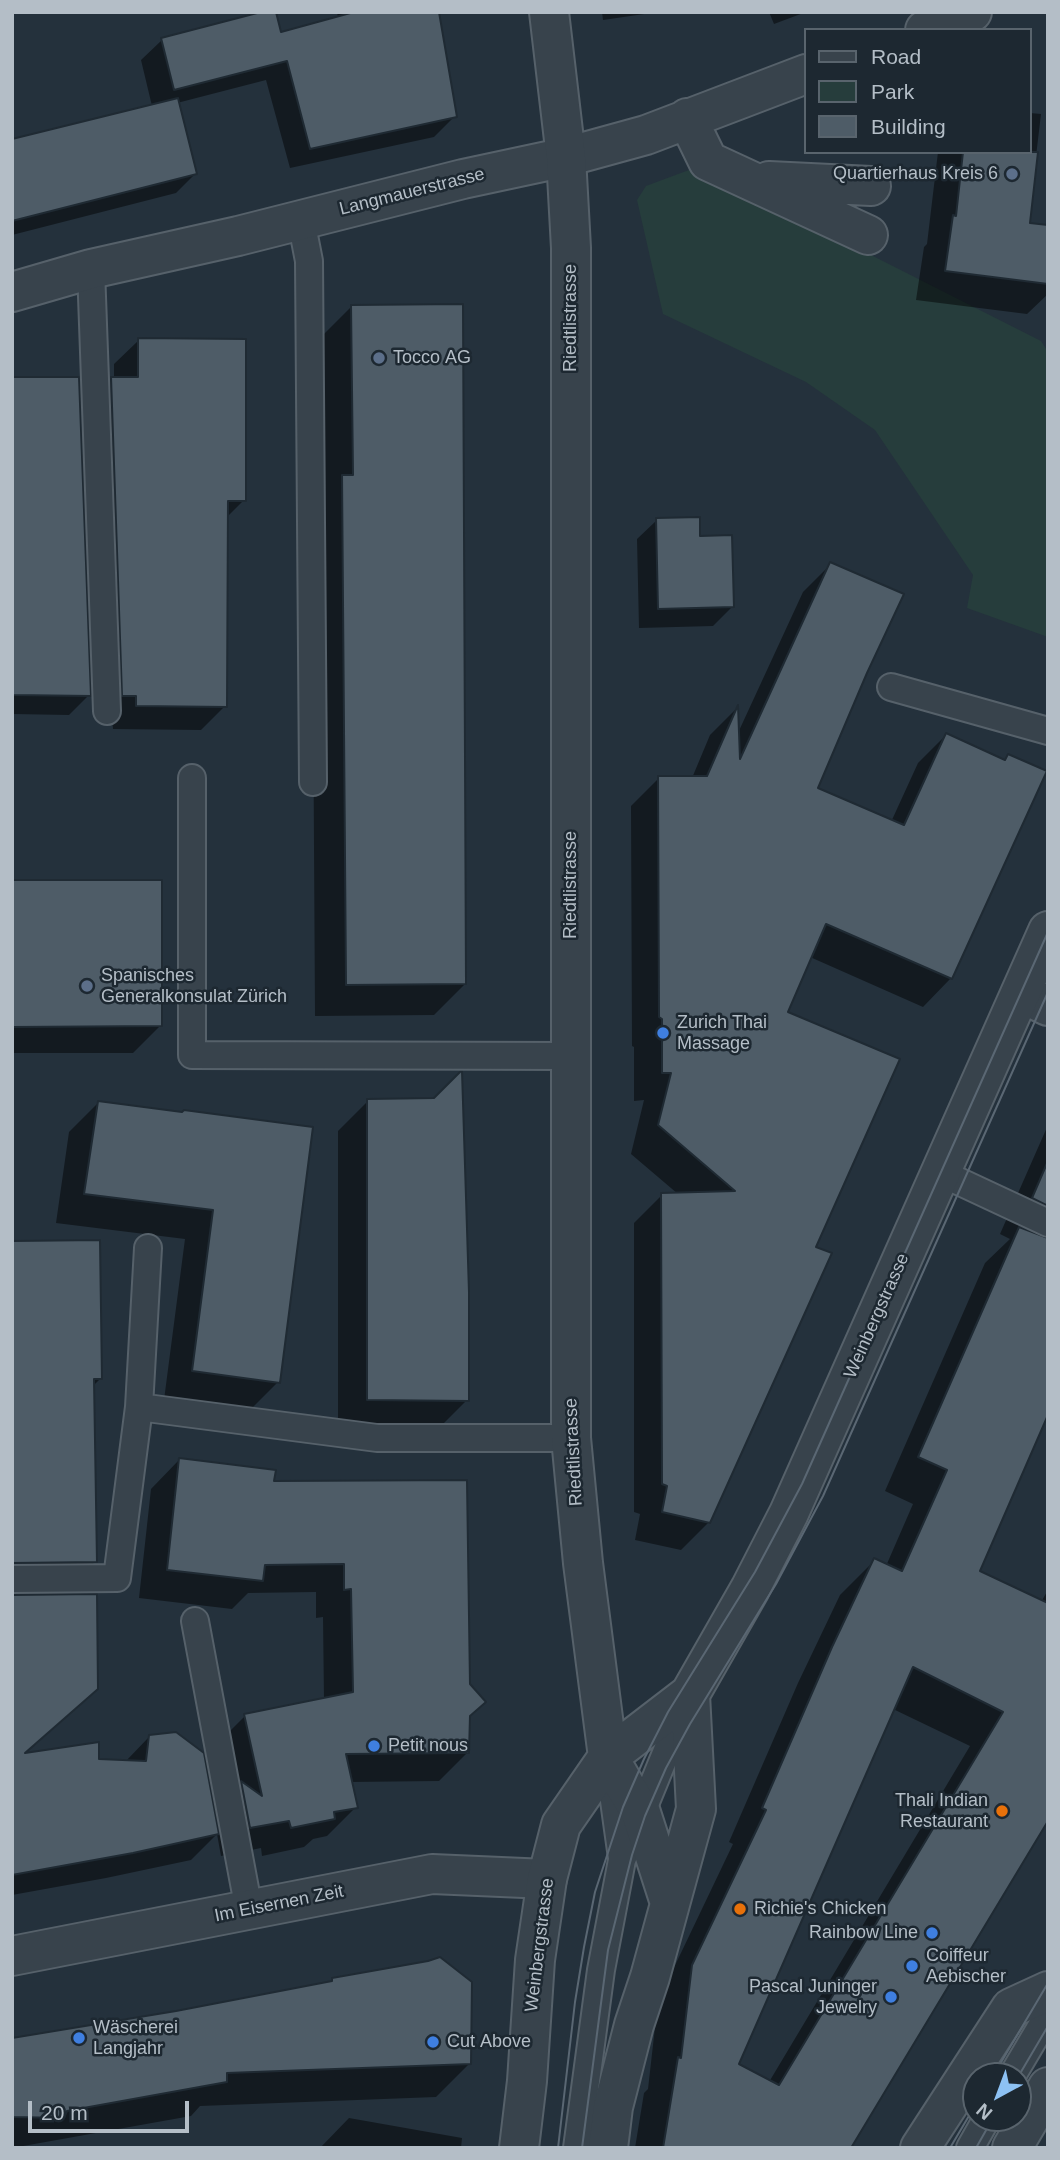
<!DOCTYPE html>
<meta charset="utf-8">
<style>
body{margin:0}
#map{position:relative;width:1060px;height:2160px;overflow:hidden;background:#24313c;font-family:Arial,sans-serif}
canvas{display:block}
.frame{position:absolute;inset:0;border:14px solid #b4bec7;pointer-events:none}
.legend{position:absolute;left:804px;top:28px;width:228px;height:126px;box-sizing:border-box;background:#1d2831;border:2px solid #59646d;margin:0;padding:9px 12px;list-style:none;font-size:21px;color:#b4bec7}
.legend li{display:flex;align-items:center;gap:14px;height:35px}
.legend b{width:35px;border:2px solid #59646d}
.north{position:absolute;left:962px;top:2062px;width:70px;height:70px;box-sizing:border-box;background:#1d2831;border:2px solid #59646d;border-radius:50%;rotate:221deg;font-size:19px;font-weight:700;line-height:28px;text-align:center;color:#b4bec7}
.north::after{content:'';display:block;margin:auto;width:24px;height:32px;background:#8dc1f3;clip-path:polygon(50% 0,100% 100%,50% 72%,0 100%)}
.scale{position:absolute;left:28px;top:2101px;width:161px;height:32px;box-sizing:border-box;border:4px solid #b4bec7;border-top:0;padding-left:9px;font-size:21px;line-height:24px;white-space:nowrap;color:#b4bec7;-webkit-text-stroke:5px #1d2831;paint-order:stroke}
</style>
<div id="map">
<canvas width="1060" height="2160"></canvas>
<div class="frame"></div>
<ul class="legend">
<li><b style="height:9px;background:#38434c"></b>Road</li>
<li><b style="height:19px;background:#263d3c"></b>Park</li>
<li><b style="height:19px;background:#4e5c67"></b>Building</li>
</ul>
<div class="north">N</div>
<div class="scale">20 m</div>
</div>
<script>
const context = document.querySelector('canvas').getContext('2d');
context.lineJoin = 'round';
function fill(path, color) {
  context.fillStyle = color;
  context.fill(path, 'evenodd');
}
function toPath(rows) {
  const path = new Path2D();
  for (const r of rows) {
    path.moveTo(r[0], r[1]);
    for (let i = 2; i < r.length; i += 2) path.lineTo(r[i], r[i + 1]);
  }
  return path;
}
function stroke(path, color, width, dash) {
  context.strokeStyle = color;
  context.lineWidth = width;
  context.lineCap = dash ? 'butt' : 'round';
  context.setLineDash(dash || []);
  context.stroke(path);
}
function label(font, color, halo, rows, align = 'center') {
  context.font = font + ' Arial,sans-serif';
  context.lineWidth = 5;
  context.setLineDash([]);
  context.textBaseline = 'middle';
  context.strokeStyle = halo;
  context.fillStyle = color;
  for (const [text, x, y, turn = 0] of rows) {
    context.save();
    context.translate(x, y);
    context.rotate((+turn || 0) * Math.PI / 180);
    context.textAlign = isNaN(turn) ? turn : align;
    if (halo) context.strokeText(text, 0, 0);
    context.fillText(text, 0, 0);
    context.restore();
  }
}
fill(toPath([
 [697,167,1041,341,1048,352,1048,637,967,608,973,575,875,430,806,382,663,314,637,200,646,186]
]), '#263d3c');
fill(toPath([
 [337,12,437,12,455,116,434,137,290,168,266,80,177,103,195,174,176,193,12,235,12,142,152,106,141,60,162,40,280,34,338,18],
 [602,12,658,12,603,20],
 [769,12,806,12,774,24],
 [1030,113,1041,114,1028,224,1048,227,1048,294,1027,314,916,300,924,247,927,244,938,152,1030,152],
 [352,306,465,984,434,1015,315,1016,312,508,321,337],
 [139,340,244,500,226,518,225,706,201,730,113,729,87,403,111,378,114,378,114,364],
 [12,378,89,695,69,715,12,714],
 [657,520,698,538,732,607,713,626,639,628,637,539],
 [831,564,866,672,816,789,891,822,918,763,946,735,1003,761,1008,756,951,978,923,1007,810,957,786,1012,814,1247,709,1522,681,1550,635,1540,640,1514,634,1512,634,1223,662,1195,678,1194,631,1154,644,1100,634,1101,634,1047,632,1046,631,806,659,778,692,778,710,735,736,709,737,735,803,592],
 [12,882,161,1025,133,1053,12,1053],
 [368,1101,467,1400,437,1430,338,1429,338,1131],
 [98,1103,182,1114,278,1382,249,1411,164,1400,185,1239,56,1223,69,1132],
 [1048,1125,1048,1411,977,1572,1041,1602,1048,1590,1048,1817,849,2148,635,2148,644,2093,648,2089,658,2001,733,1844,729,1842,798,1683,840,1595,875,1560,886,1566,913,1504,885,1491,985,1263,1010,1239,1000,1234],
 [893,1709,970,1746,769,2082,737,2065],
 [12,1243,101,1378,93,1386,95,1562,69,1588,12,1588],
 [179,1460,272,1483,465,1482,468,1752,439,1781,350,1782,356,1807,327,1836,313,1839,304,1847,262,1856,261,1848,221,1856,217,1834,191,1860,106,1878,12,1895,12,1596,96,1688,24,1755,125,1762,149,1737,213,1811,228,1797,217,1744,245,1716,324,1700,323,1617,316,1618,316,1592,248,1593,232,1609,139,1598,151,1489],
 [333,1980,470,2063,436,2097,200,2106,191,2116,12,2148,12,2040,176,2013,329,1983],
 [349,2118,462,2138,461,2148,320,2148]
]), '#0007');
const building = toPath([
 [261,12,276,12,281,32,354,12,439,12,457,117,310,149,287,61,174,90,161,38,261,12],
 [178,98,197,174,12,221,12,139,178,98],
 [963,152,1038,152,1030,223,1048,225,1048,284,945,271,953,215,956,216,963,152],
 [463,304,466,984,346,985,342,475,353,475,351,305,463,304],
 [138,338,246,339,246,501,228,501,227,707,136,706,136,696,122,696,111,377,138,377,138,338],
 [12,377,79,377,91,696,12,695,12,377],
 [700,517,700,536,732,535,734,607,658,609,656,518,700,517],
 [830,562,904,594,867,673,818,788,904,825,946,733,1005,760,1008,754,1047,771,952,979,826,924,788,1012,900,1059,816,1247,832,1253,710,1523,662,1512,667,1486,662,1484,661,1193,735,1191,658,1125,671,1073,662,1073,662,1019,659,1017,658,776,707,776,738,705,740,759,830,562],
 [12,880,162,880,162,1026,12,1027,12,880],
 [461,1071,462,1071,469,1292,469,1401,367,1400,367,1099,434,1098,461,1071],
 [98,1101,182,1112,184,1110,313,1127,280,1383,192,1371,213,1210,84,1194,98,1101],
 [1048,1161,1048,1206,1032,1198,1048,1161],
 [1019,1227,1048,1238,1048,1415,980,1571,1048,1603,1048,1821,851,2148,663,2148,678,2057,681,2058,692,1965,766,1810,762,1808,832,1647,874,1558,902,1571,947,1470,918,1457,1019,1227],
 [913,1667,1003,1712,779,2085,739,2064,913,1667],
 [100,1240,102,1379,94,1379,97,1562,12,1563,12,1241,100,1240],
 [179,1458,276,1470,274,1481,467,1480,470,1684,486,1702,470,1716,469,1753,346,1754,358,1808,334,1812,335,1819,291,1828,289,1821,250,1828,241,1781,262,1796,244,1714,353,1692,351,1589,344,1590,344,1564,265,1565,263,1581,167,1570,179,1458],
 [97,1594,98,1689,25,1753,99,1742,99,1759,146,1761,149,1735,176,1732,204,1753,219,1834,133,1853,12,1875,12,1595,97,1594],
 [440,1957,472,1982,471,2064,227,2073,227,2082,67,2111,64,2118,12,2117,12,2038,176,2011,332,1981,332,1978,428,1961,440,1957]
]);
fill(building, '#4e5c67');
stroke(building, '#1f2a33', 2);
const service = toPath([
 [301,220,309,261,313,782],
 [91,269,107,711],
 [891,687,1048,731],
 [192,778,192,1055,571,1056],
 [941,1173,1048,1223],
 [139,1407,377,1438,571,1438],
 [12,1579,117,1578,139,1407,148,1248],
 [195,1621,249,1910],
 [610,1772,622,1858],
 [1012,2076,1048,2015],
 [577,2148,601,1970,622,1860,687,1702],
 [970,2148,987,2118]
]);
const minor = toPath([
 [925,30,972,12],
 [687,118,708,161,868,235],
 [769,181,871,186],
 [12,292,91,269,238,236,463,179,566,157,646,135,806,74],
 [1021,993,1048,1006],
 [12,1956,432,1874,547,1879]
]);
const tertiary = toPath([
 [549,12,566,157,571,248,571,1438,583,1563,608,1757,641,1813,670,1903],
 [519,2148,527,2081,535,1960,547,1879,561,1825,608,1757,690,1694,750,1589,789,1513,1048,931],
 [608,2148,613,2107,634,2025,650,1977,696,1809,690,1694],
 [920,2148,1011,2008,1048,1991],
 [1012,2148,1048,2087]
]);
stroke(service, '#56616a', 30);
stroke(minor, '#56616a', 42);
stroke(tertiary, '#56616a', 42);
stroke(service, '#38434c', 26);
stroke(minor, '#38434c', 38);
stroke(tertiary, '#38434c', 38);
stroke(toPath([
 [993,2076,1048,1983],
 [1018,2077,1048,2026],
 [558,2148,575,2002,584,1947,595,1892,623,1807,644,1759,668,1712,755,1572,802,1484,1048,932],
 [582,2148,608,1950,632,1855,645,1816,666,1768,690,1724,776,1584,823,1496,1048,992],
 [950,2148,976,2104],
 [976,2148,993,2118]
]), '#5a6773', 2);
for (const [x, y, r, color] of [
 [1012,174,7,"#5c6f8a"],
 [379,358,7,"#5c6f8a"],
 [87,986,7,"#5c6f8a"],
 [663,1033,7,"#3f7fe0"],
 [374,1746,7,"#3f7fe0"],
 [1002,1811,7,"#e8710a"],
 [740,1909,7,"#e8710a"],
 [932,1933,7,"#3f7fe0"],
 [912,1966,7,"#3f7fe0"],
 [891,1997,7,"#3f7fe0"],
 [79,2038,7,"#3f7fe0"],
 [433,2042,7,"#3f7fe0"]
]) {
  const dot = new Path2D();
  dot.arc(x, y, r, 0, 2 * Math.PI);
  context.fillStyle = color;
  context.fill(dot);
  stroke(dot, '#1d2831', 2.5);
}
label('18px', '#b4bec7', '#1d2831', [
 ["Quartierhaus Kreis 6",998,174,"right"],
 ["Tocco AG",393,358],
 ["Spanisches",101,976],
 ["Generalkonsulat Zürich",101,997],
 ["Zurich Thai",677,1023],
 ["Massage",677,1044],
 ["Petit nous",388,1746],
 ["Thali Indian",988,1801,"right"],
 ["Restaurant",988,1822,"right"],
 ["Richie's Chicken",754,1909],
 ["Rainbow Line",918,1933,"right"],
 ["Coiffeur",926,1956],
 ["Aebischer",926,1977],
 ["Pascal Juninger",877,1987,"right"],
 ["Jewelry",877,2008,"right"],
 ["Wäscherei",93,2028],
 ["Langjahr",93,2049],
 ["Cut Above",447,2042]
], 'left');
label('18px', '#b4bec7', '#1d2831', [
 ["Langmauerstrasse",412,192,-14],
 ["Riedtlistrasse",571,318,-90],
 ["Riedtlistrasse",571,885,-90],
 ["Weinbergstrasse",877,1316,-66],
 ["Riedtlistrasse",574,1452,-93],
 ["Im Eisernen Zeit",279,1904,-11],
 ["Weinbergstrasse",540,1945,-83]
]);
</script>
